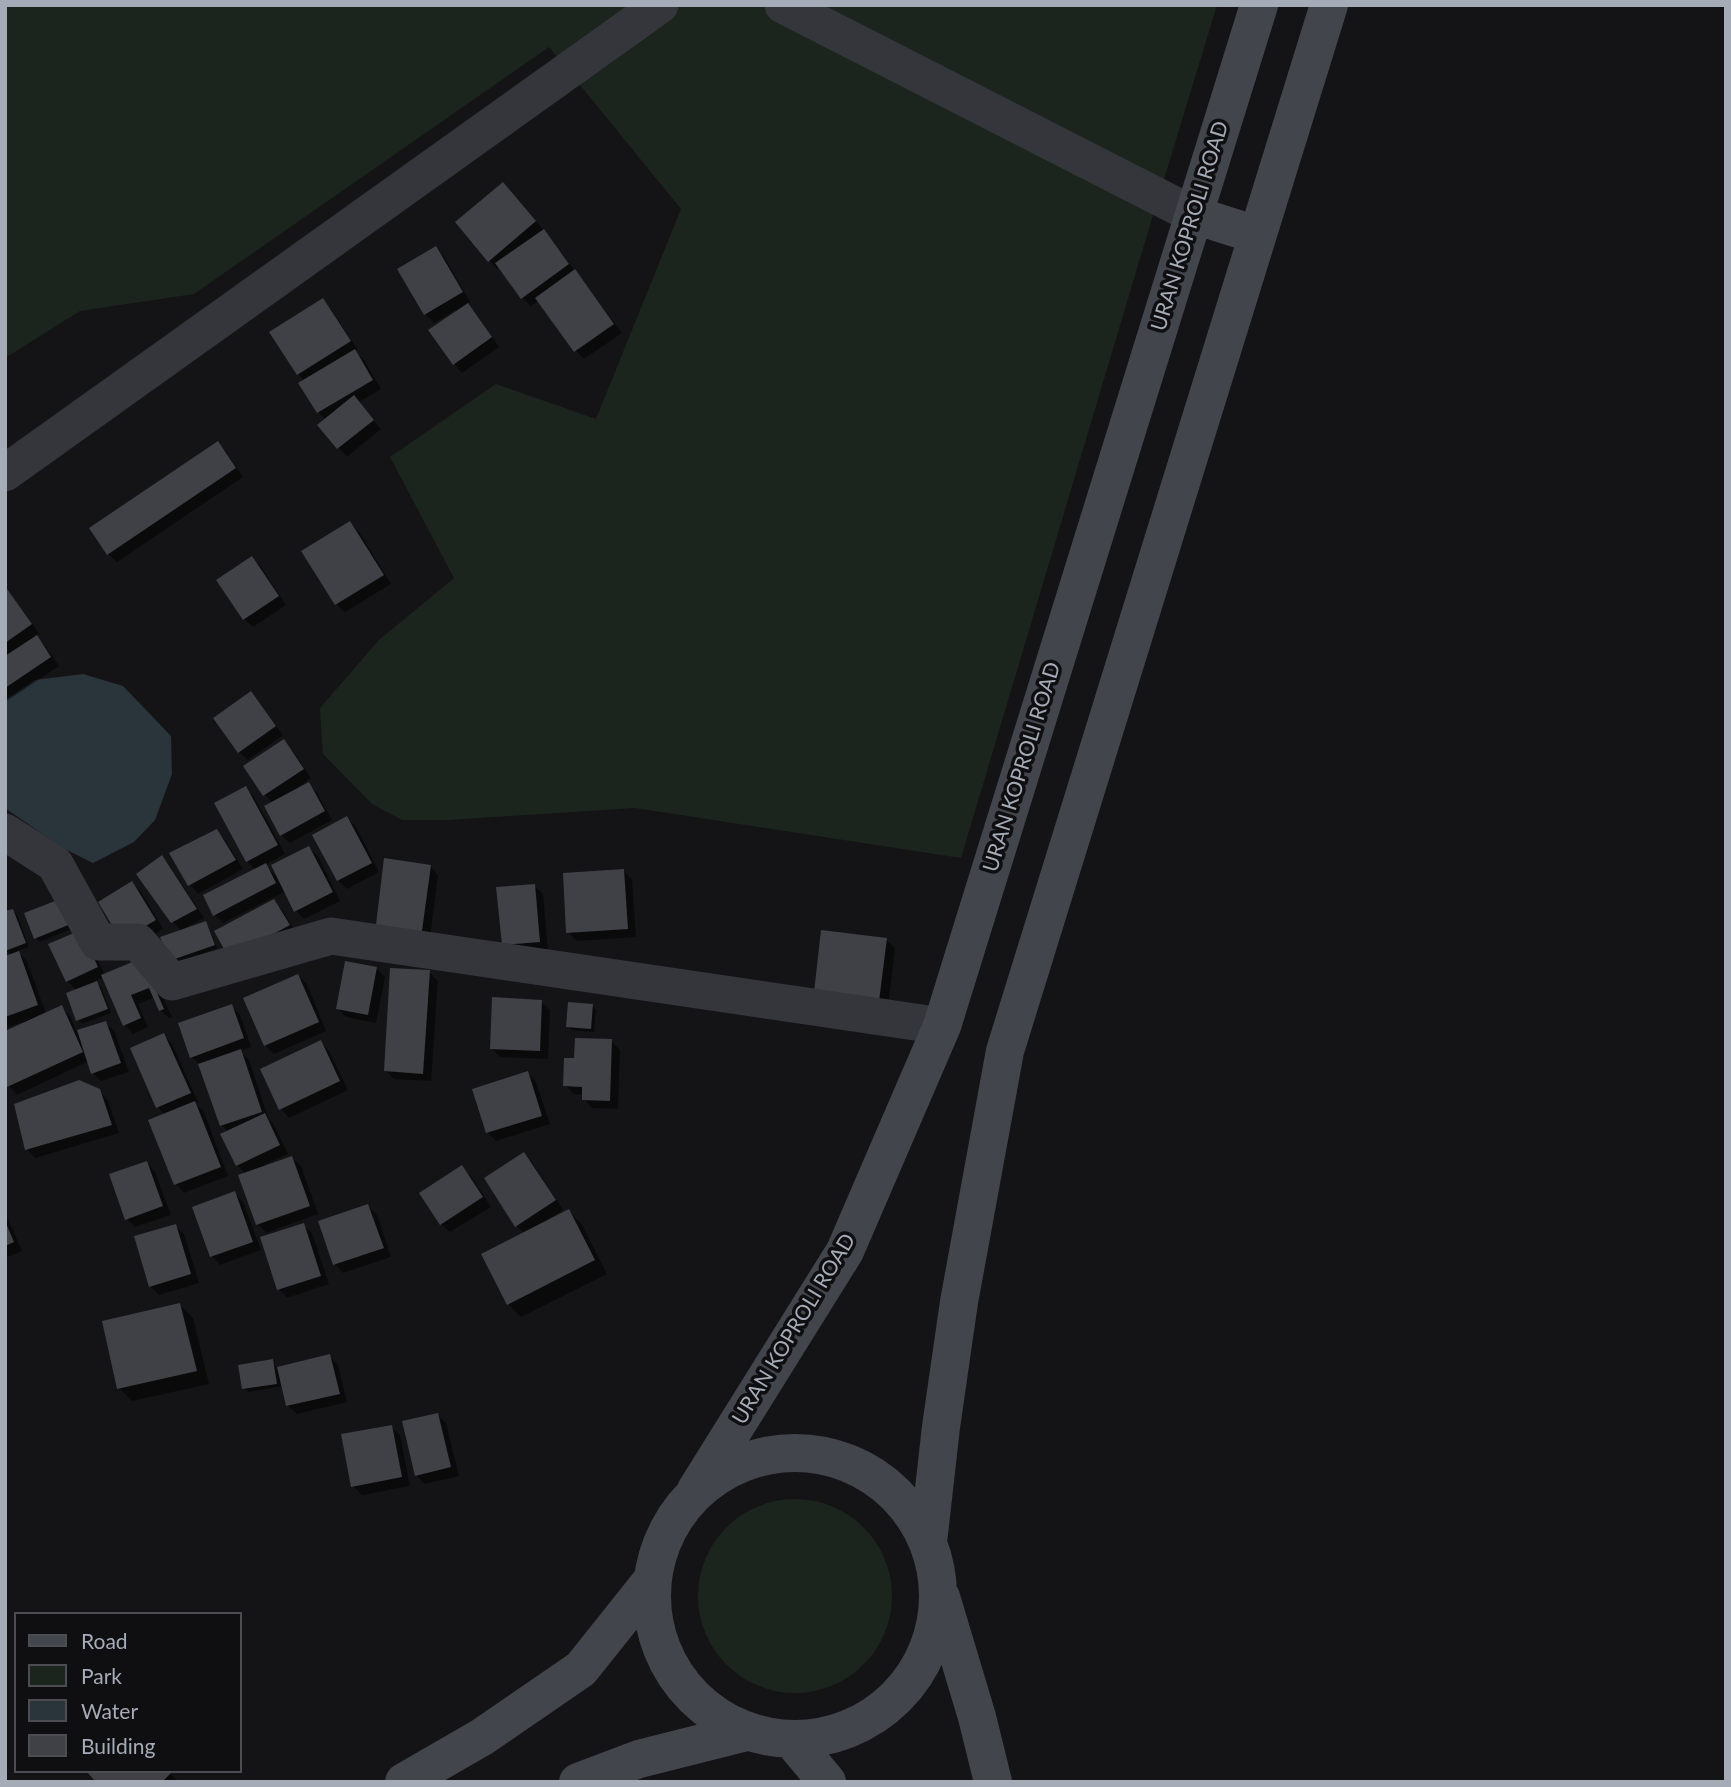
<!DOCTYPE html>
<style>
body{margin:0}
#map{position:relative;width:1731px;height:1787px;overflow:hidden;background:#141416;font-family:Lato,sans-serif}
canvas{display:block}
.frame{position:absolute;inset:0;border:7px solid #a5abb7;pointer-events:none}
.legend{position:absolute;left:14px;top:1612px;width:228px;height:161px;box-sizing:border-box;background:#0f0f11;border:2px solid #4b4d53;margin:0;padding:9px 12px;list-style:none;font-size:21px;color:#a5abb7}
.legend li{display:flex;align-items:center;gap:14px;height:35px}
.legend b{width:35px;border:2px solid #4b4d53}
</style>
<div id="map">
<canvas width="1731" height="1787"></canvas>
<div class="frame"></div>
<ul class="legend">
<li><b style="height:9px;background:#43454c"></b>Road</li>
<li><b style="height:19px;background:#1c251d"></b>Park</li>
<li><b style="height:19px;background:#2a343b"></b>Water</li>
<li><b style="height:19px;background:#404147"></b>Building</li>
</ul>
</div>
<script>
const context = document.querySelector('canvas').getContext('2d');
context.lineJoin = 'round';
function fill(path, color) {
  context.fillStyle = color;
  context.fill(path, 'evenodd');
}
function toPath(rows) {
  const path = new Path2D();
  for (const r of rows) {
    if (r.length === 3) {
      path.moveTo(r[0] + r[2], r[1]);
      path.arc(r[0], r[1], r[2], 0, 2 * Math.PI);
      continue;
    }
    path.moveTo(r[0], r[1]);
    for (let i = 2; i < r.length; i += 2) path.lineTo(r[i], r[i + 1]);
  }
  return path;
}
function stroke(path, color, width, dash) {
  context.strokeStyle = color;
  context.lineWidth = width;
  context.lineCap = dash ? 'butt' : 'round';
  context.setLineDash(dash || []);
  context.stroke(path);
}
function label(font, color, halo, rows, align = 'center') {
  context.font = font + ' Lato,sans-serif';
  context.lineWidth = 7;
  context.setLineDash([]);
  context.textBaseline = 'middle';
  context.strokeStyle = halo;
  context.fillStyle = color;
  for (const [text, x, y, turn = 0] of rows) {
    context.save();
    context.translate(x, y);
    context.rotate((+turn || 0) * Math.PI / 180);
    context.textAlign = isNaN(turn) ? turn : align;
    if (halo) context.strokeText(text, 0, 0);
    context.fillText(text, 0, 0);
    context.restore();
  }
}
fill(toPath([
 [5,5,1217,5,1144,245,961,858,635,808,448,820,402,820,372,804,323,754,320,708,379,640,454,578,390,457,496,384,596,419,681,209,549,47,194,294,80,311,5,358],
 [795,1596,97]
]), '#1c251d');
fill(toPath([
 [83,674,123,686,171,736,172,774,155,820,134,842,93,863,61,847,5,808,5,700,35,680]
]), '#2a343b');
fill(toPath([
 [512,193,552,240,622,333,584,359,576,351,539,300,531,306,522,298,500,267,497,269,489,260],
 [435,249,444,257,470,302,466,304,476,314,499,347,462,373,454,364,457,313,455,310,434,323,426,314],
 [323,300,331,309,358,350,355,352,364,360,381,389,359,402,381,429,347,457,319,425,326,420,318,412,305,381,298,374],
 [218,443,226,452,243,477,117,562,108,554],
 [350,523,359,532,391,584,345,612,336,604],
 [252,558,261,567,286,605,253,627,244,619],
 [5,586,39,633,35,636,45,646,59,666,5,702],
 [251,693,259,702,283,735,248,760,239,752],
 [283,742,292,750,311,778,298,787,300,789,308,784,317,793,332,820,290,843,281,835,273,803,265,795,246,767],
 [246,788,254,797,285,854,265,865,278,878,309,848,318,856,340,901,304,919,296,911,286,891,223,923,215,915,256,870,247,861],
 [347,818,356,827,379,872,347,889,338,880,315,835],
 [216,831,225,840,243,869,198,894,190,885,172,854],
 [162,857,170,866,204,918,187,927,188,929,205,923,209,927,217,948,174,964,182,931,172,921],
 [430,866,438,875,429,946,385,941],
 [624,871,632,880,636,937,577,941,568,932],
 [132,883,141,892,163,929,131,948],
 [534,886,543,894,548,950,503,944],
 [274,902,282,910,297,934,239,965],
 [13,911,17,914,29,947,17,951,27,961,46,1014,61,1007,70,1016,77,1032,106,1023,114,1031,129,1072,101,1081,93,1073,89,1061,17,1095,9,1086,5,1079,24,1024,23,1022,9,1027,5,1023,5,957,11,955,6,950],
 [26,914,81,925,40,942,36,938],
 [89,940,105,976,150,969,172,1017,169,1018,160,1010,155,997,138,1004,148,1027,133,1034,125,1025,104,977,95,981,101,987,111,1013,82,1024,78,1020,77,991,67,981],
 [886,940,895,948,887,1017,824,1009],
 [376,968,385,977,376,1023,346,1017,338,1009],
 [429,972,438,981,431,1081,394,1079,385,1070],
 [298,976,307,984,326,1031,274,1054,265,1045],
 [541,1002,550,1010,548,1059,500,1057,492,1049],
 [231,1006,240,1015,251,1047,240,1051,249,1060,269,1120,273,1123,288,1154,264,1165,265,1167,292,1158,301,1166,318,1214,266,1233,258,1224,246,1174,237,1165,228,1132,222,1125,201,1066,192,1057],
 [592,1006,596,1010,594,1032,572,1030,568,1027],
 [164,1035,172,1044,198,1102,195,1103,204,1112,228,1176,184,1193,176,1184,165,1115,158,1107,132,1049],
 [611,1041,620,1050,618,1109,592,1108,584,1099,584,1095,574,1094,565,1085,576,1059],
 [321,1042,329,1051,348,1090,289,1118,281,1109,262,1070],
 [528,1073,536,1082,550,1124,496,1141,488,1133,474,1090],
 [99,1091,108,1100,119,1133,35,1158,27,1149],
 [524,1154,532,1162,563,1210,550,1218,551,1220,569,1211,582,1225,607,1274,521,1317,508,1304,525,1234,516,1225],
 [147,1163,155,1172,171,1215,135,1227,127,1219],
 [462,1168,471,1176,491,1207,450,1232,441,1224],
 [234,1193,243,1202,261,1250,220,1265,212,1256,194,1208],
 [368,1206,377,1215,391,1257,343,1273,335,1264],
 [5,1212,22,1251,5,1258],
 [303,1225,312,1233,329,1284,287,1298,279,1289],
 [175,1226,184,1234,199,1283,159,1295,150,1286],
 [180,1305,193,1318,209,1384,132,1401,119,1388],
 [329,1356,338,1365,347,1402,297,1414,288,1406,284,1386,248,1392,244,1388,272,1361,277,1368],
 [438,1415,446,1423,459,1476,425,1484,416,1475],
 [391,1427,400,1435,410,1486,362,1495,353,1486],
 [168,1771,179,1782,99,1782]
]), '#0007');
fill(toPath([
 [503,182,536,221,488,262,455,222],
 [544,229,569,264,521,299,495,263],
 [436,246,463,292,424,315,397,269],
 [575,269,614,324,574,352,535,298],
 [323,298,351,341,297,375,269,332],
 [468,303,492,337,453,365,428,330],
 [355,349,373,380,317,413,298,383],
 [354,395,374,420,337,449,317,425],
 [218,441,236,468,107,555,89,528],
 [350,521,384,575,335,605,301,551],
 [252,556,279,596,243,620,216,580],
 [5,586,32,624,5,643],
 [37,635,51,657,5,688,5,656],
 [251,691,276,726,238,753,213,718],
 [284,739,304,769,263,796,243,766],
 [309,782,325,811,280,836,264,806],
 [246,786,278,845,246,862,214,803],
 [347,816,372,863,337,881,312,835],
 [217,829,236,860,188,886,169,853],
 [309,846,333,892,294,912,271,865],
 [162,855,197,909,171,923,136,874],
 [384,858,431,865,421,938,375,933],
 [266,863,276,883,213,916,203,895],
 [624,869,628,929,566,933,563,873],
 [132,881,156,920,121,940,98,902],
 [535,884,540,942,502,945,496,887],
 [68,896,78,921,34,939,24,913],
 [274,899,290,925,229,958,214,931],
 [13,909,26,943,5,951,5,911],
 [206,921,215,945,169,961,160,937],
 [81,930,98,967,66,982,48,944],
 [821,930,887,938,878,1009,813,1001],
 [19,951,38,1005,5,1017,5,956],
 [142,958,164,1009,159,1011,149,988,131,995,141,1018,123,1026,101,975],
 [345,961,377,967,368,1015,336,1009],
 [390,968,430,970,423,1074,384,1071],
 [298,974,319,1022,264,1046,243,998],
 [97,981,108,1009,76,1021,66,993],
 [492,997,542,1000,540,1051,490,1049],
 [568,1002,593,1004,591,1029,566,1027],
 [232,1004,244,1038,190,1058,178,1023],
 [62,1005,83,1052,7,1087,5,1083,5,1031],
 [106,1021,121,1063,91,1074,77,1030],
 [164,1033,191,1093,156,1108,130,1048],
 [575,1038,612,1039,610,1101,582,1100,582,1087,563,1086,564,1058,574,1058],
 [321,1040,340,1081,279,1110,260,1069],
 [241,1049,262,1112,220,1126,198,1064],
 [528,1071,542,1116,486,1133,472,1089],
 [79,1080,100,1089,112,1125,25,1150,14,1104],
 [195,1101,221,1167,174,1185,148,1120],
 [265,1113,280,1145,236,1166,220,1134],
 [524,1152,556,1200,515,1227,484,1178],
 [292,1156,310,1206,256,1225,238,1175],
 [147,1161,163,1206,125,1220,109,1174],
 [462,1165,483,1197,440,1225,419,1193],
 [235,1191,253,1242,210,1257,192,1207],
 [368,1204,384,1248,333,1265,318,1221],
 [569,1209,595,1260,507,1305,481,1254],
 [5,1221,14,1242,5,1246],
 [304,1223,321,1276,277,1290,260,1237],
 [176,1224,191,1274,149,1287,134,1236],
 [180,1303,197,1371,117,1389,102,1321],
 [330,1354,340,1394,286,1406,277,1367],
 [273,1359,277,1384,242,1389,238,1365],
 [438,1413,451,1467,415,1476,402,1421],
 [392,1425,402,1477,351,1487,341,1434],
 [86,1771,173,1771,162,1782,96,1782]
]), '#404147');
stroke(toPath([
 [783,5,1194,215],
 [5,473,660,5],
 [5,832,55,864,98,942,138,942,172,982,331,936,942,1026]
]), '#35363c', 37);
stroke(toPath([
 [1194,215,1257,235],
 [795,1596,143],
 [696,1490,845,1251,942,1026,1259,5],
 [928,1542,941,1427,959,1302,1005,1051,1329,5],
 [941,1597,977,1717,993,1782],
 [792,1740,827,1782],
 [404,1782,482,1737,581,1669,652,1580],
 [578,1782,639,1759,746,1732]
]), '#43454c', 38);
label('21px', '#a5abb7', '#0f0f11', [
 ["URAN KOPROLI ROAD",1190,226,-73],
 ["URAN KOPROLI ROAD",1022,767,-73],
 ["URAN KOPROLI ROAD",794,1329,-59]
]);
</script>
